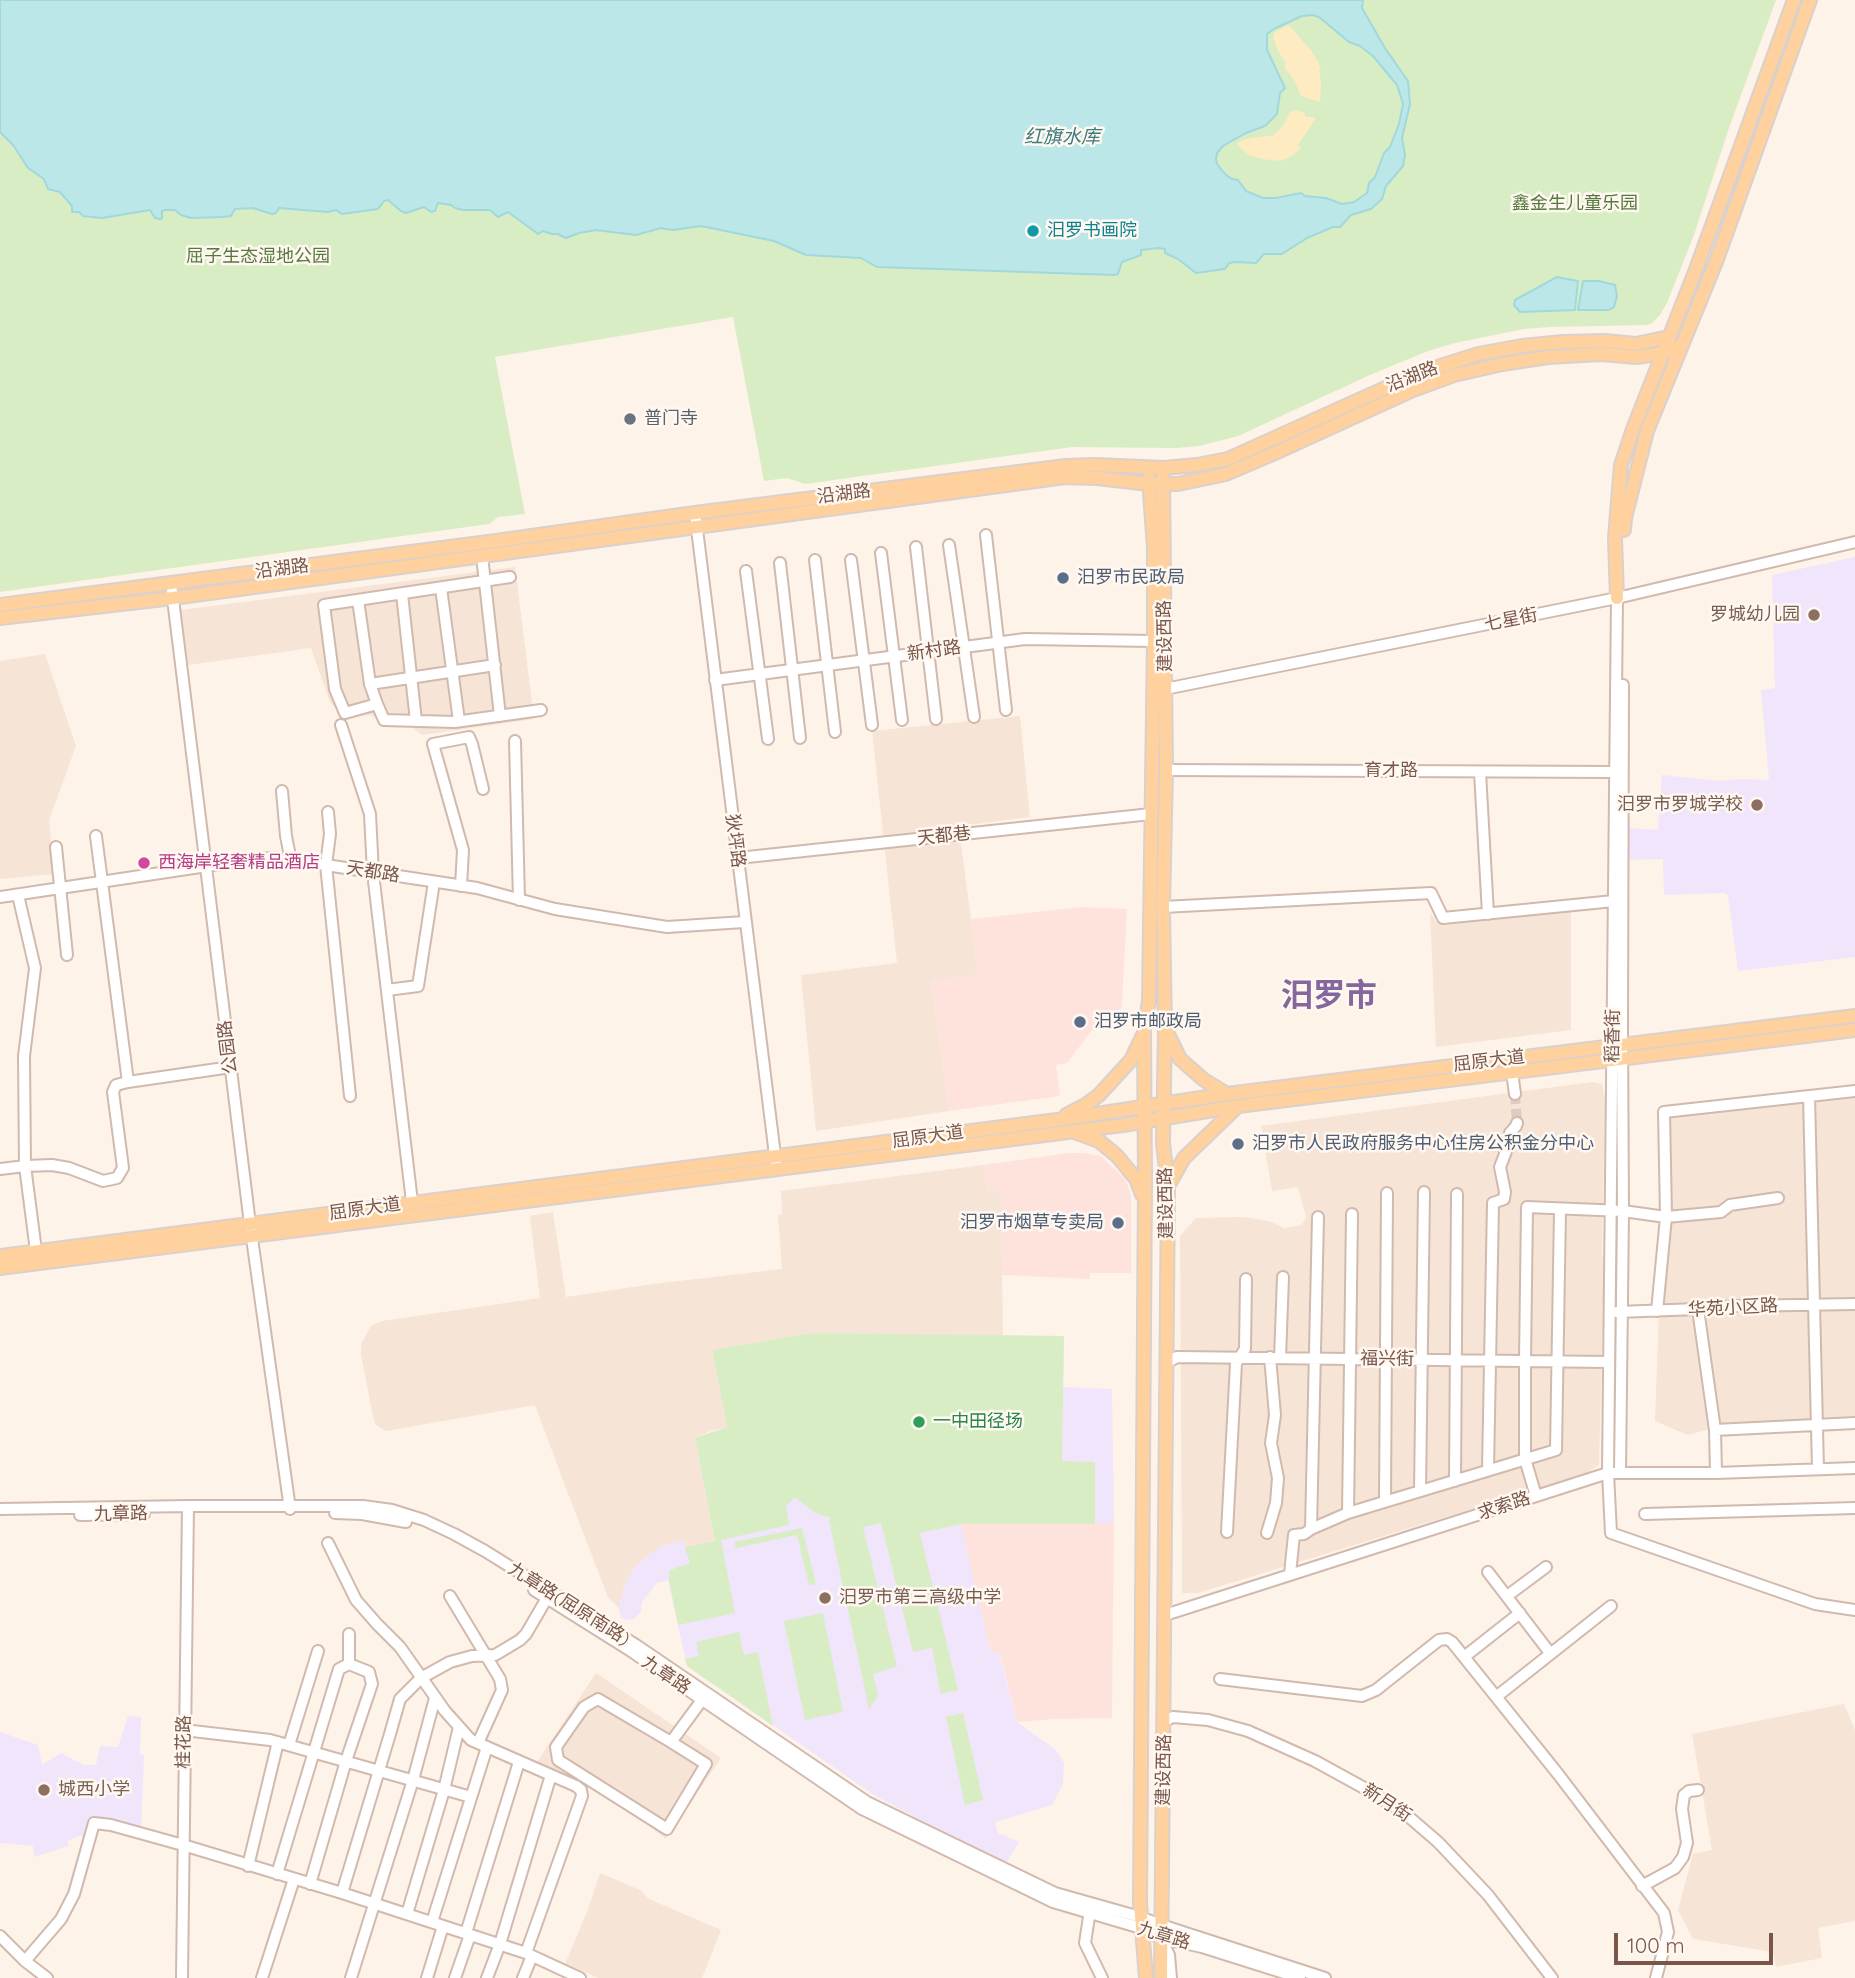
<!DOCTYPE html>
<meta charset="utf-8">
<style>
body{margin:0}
#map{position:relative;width:1855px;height:1978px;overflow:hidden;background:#fef3e9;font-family:Quicksand,sans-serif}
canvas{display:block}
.scale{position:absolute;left:1614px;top:1933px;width:159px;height:32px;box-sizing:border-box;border:4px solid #7a564a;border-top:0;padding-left:9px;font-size:21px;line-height:24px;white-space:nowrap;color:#7a564a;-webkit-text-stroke:5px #fff8f0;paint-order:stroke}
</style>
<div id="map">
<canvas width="1855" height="1978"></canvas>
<div class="scale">100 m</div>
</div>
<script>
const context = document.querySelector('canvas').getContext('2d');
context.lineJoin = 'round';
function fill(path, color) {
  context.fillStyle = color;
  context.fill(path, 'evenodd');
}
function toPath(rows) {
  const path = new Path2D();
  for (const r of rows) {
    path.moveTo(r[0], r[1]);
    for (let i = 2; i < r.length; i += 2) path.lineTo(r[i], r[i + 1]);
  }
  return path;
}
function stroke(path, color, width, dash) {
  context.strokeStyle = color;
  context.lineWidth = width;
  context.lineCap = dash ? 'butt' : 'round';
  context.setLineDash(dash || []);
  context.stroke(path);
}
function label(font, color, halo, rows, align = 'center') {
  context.font = font + ' Quicksand,"Noto Sans SC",sans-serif';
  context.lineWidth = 5;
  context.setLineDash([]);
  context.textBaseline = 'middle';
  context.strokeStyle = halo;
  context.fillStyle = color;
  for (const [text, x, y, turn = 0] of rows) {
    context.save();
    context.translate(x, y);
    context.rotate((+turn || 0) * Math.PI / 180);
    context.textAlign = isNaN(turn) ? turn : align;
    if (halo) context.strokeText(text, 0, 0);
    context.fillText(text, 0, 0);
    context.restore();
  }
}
fill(toPath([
 [515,567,534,719,422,735,410,726,384,725,371,715,343,717,330,702,311,648,188,665,181,610],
 [45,654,76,746,49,820,54,874,0,879,0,661],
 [1020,716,1030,817,959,826,978,975,931,981,949,1111,816,1131,801,975,897,963,872,731],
 [1571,909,1571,1030,1436,1047,1430,912,1437,923],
 [1592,1082,1602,1084,1605,1099,1602,1252,1604,1266,1599,1465,1583,1475,1198,1593,1182,1593,1180,1236,1196,1218,1243,1217,1269,1221,1284,1228,1302,1225,1306,1217,1298,1187,1272,1191,1261,1126],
 [1855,1094,1855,1421,1718,1427,1687,1435,1655,1421,1666,1114],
 [983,1165,988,1191,1001,1191,1003,1336,812,1333,712,1350,727,1427,711,1431,695,1438,715,1541,685,1547,684,1541,624,1587,619,1608,608,1597,567,1491,535,1405,386,1431,376,1425,373,1417,361,1354,361,1344,371,1326,382,1321,540,1298,530,1216,553,1212,566,1297,653,1284,782,1269,778,1215,782,1214,781,1191],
 [596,1673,721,1758,666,1839,642,1820,582,1783,555,1775,535,1765],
 [1844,1704,1855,1730,1855,1921,1818,1928,1822,1958,1776,1967,1773,1952,1693,1939,1678,1910,1693,1854,1712,1850,1692,1734],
 [600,1873,640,1890,649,1899,721,1930,702,1978,599,1978,565,1964,587,1912]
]), '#f6e4d6');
fill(toPath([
 [1082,907,1127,909,1122,1005,1120,1012,1115,1016,1094,1020,1095,1026,1067,1063,1056,1065,1060,1096,949,1111,931,981,978,975,971,919],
 [1069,1153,1084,1153,1101,1156,1125,1179,1131,1195,1131,1273,1090,1273,1090,1279,1002,1275,1001,1191,988,1191,983,1165],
 [1114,1523,1112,1718,1054,1719,1017,1722,1000,1653,991,1653,960,1524]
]), '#fee3dc');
fill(toPath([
 [1855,557,1855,957,1738,971,1728,895,1724,893,1664,895,1663,859,1627,860,1627,828,1658,830,1662,775,1720,781,1738,779,1769,780,1761,690,1775,688,1772,575],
 [812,1333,1064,1336,1063,1387,1112,1389,1114,1523,961,1524,991,1653,999,1652,1017,1722,1056,1750,1064,1763,1063,1784,1052,1805,995,1822,998,1833,1019,1842,1005,1865,874,1795,687,1666,668,1580,657,1583,642,1602,641,1611,634,1619,628,1620,621,1618,619,1608,624,1587,633,1569,650,1553,664,1545,684,1541,686,1547,715,1541,695,1438,727,1427,712,1350],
 [128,1716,141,1717,140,1755,144,1755,141,1830,93,1815,84,1846,82,1835,67,1841,69,1846,34,1857,33,1846,0,1843,0,1732,38,1745,42,1765,61,1753,84,1765,96,1765,100,1746,118,1747]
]), '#f0e5fa');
fill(toPath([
 [0,0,1776,0,1729,128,1694,235,1667,303,1660,315,1652,323,1647,325,1551,327,1524,329,1455,343,1428,351,1370,375,1238,436,1199,446,1176,448,1072,447,805,484,787,478,764,481,733,317,495,357,525,514,498,517,489,524,0,592],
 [812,1333,1064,1336,1062,1461,1095,1462,1095,1524,961,1524,920,1533,958,1690,941,1694,932,1648,913,1652,881,1523,863,1527,897,1666,873,1674,878,1696,869,1709,829,1520,831,1518,815,1513,795,1497,786,1506,789,1525,721,1540,735,1613,678,1625,669,1580,669,1571,678,1567,690,1564,685,1547,715,1541,695,1438,727,1427,712,1350],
 [802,1528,816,1584,809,1585,797,1535,736,1548,734,1542],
 [823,1613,843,1712,805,1720,784,1621],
 [739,1632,744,1655,758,1652,773,1726,687,1666,685,1659,699,1656,696,1642],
 [963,1713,983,1800,965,1805,946,1717]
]), '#d9edc5');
fill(toPath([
 [1289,25,1313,53,1318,62,1321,69,1319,70,1321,83,1320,102,1301,96,1294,80,1285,68,1285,62,1278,51,1273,37,1275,32],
 [1295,110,1305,113,1305,116,1316,118,1298,145,1301,148,1292,156,1280,161,1262,159,1249,155,1238,146,1237,143,1247,139,1274,135,1283,126,1290,112]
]), '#feebc2');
const water = toPath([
 [0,0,1363,0,1362,8,1385,48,1408,81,1410,104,1402,138,1405,155,1403,166,1386,186,1382,199,1371,209,1351,215,1340,227,1333,227,1307,238,1282,254,1264,254,1256,263,1236,262,1229,263,1225,269,1196,273,1178,259,1165,253,1165,249,1158,248,1141,250,1141,255,1122,262,1118,274,1114,275,877,267,861,258,806,255,774,241,701,226,673,230,661,228,636,235,596,230,579,233,566,238,558,234,552,234,543,231,538,234,508,212,498,217,490,210,463,210,455,208,451,205,438,203,435,211,431,212,424,207,406,213,401,211,388,200,384,201,378,209,342,214,336,210,328,212,279,208,276,213,272,214,253,208,235,209,231,216,223,217,191,218,181,215,175,210,165,210,162,211,162,218,160,219,155,218,150,210,102,218,83,216,79,212,72,212,72,206,60,192,48,189,44,179,28,168,13,145,0,132,0,0],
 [1312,15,1319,17,1349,42,1360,46,1373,56,1397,85,1403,104,1399,124,1390,147,1384,153,1375,177,1369,183,1367,193,1354,202,1342,204,1326,198,1305,196,1301,193,1276,198,1263,198,1246,191,1238,180,1232,179,1225,174,1217,164,1216,159,1217,153,1223,146,1246,133,1265,126,1277,114,1280,93,1285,88,1267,50,1267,34,1274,29,1302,16,1312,15],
 [1557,277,1578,281,1575,310,1520,312,1514,305,1515,300,1557,277],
 [1583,281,1599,281,1615,285,1617,296,1614,307,1609,310,1578,310,1583,281]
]);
fill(water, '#bbe7e9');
stroke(water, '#a1d8dc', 2);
stroke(toPath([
 [1515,1094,1517,1123]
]), '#ddccc1', 10, [10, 5]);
const minor = toPath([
 [695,513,776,1163],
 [986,535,1006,710],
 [949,545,974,717],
 [916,547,936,719],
 [881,553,902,720],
 [482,556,500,716],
 [815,560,835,732],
 [851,560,872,725],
 [780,563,800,738],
 [746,571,768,739],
 [510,577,324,605,335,689,345,713,377,704,384,720,455,722,541,710],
 [441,588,459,721],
 [172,591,250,1224,290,1509],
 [402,594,416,721],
 [1617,598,1608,1473,1611,1533,1815,1604,1855,1610],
 [358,600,370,684,377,704],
 [715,680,1025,639,1154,641],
 [370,684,495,665],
 [1165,689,1617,598,1855,542],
 [341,725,370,814,373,873,412,1202],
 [515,741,519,900],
 [1166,770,1615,772],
 [1480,772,1488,914],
 [282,791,286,836,291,861],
 [328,812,330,834,326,865,350,1096],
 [96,836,128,1082,231,1067],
 [56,847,67,955],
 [738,858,1151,814],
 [461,886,463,850,433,744,469,737,472,744,483,789],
 [18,895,35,968,24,1056,25,1166,36,1251],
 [0,897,207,866,270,858,326,865,477,888,555,909,667,927,744,922],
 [1163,907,1431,893,1443,918,1614,901],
 [387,990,418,986,434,882],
 [1512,1072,1515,1094],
 [1809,1096,1818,1469],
 [0,1169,25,1166,52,1165,69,1168,103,1181,117,1178,123,1168,113,1092,116,1085,128,1082],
 [1698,1309,1715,1430,1716,1473],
 [1657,1311,1666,1217,1664,1112,1855,1091],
 [1617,1312,1698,1309,1737,1306,1855,1304],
 [1280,1358,1283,1277],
 [1166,1363,1177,1357,1609,1362],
 [1715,1430,1855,1423],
 [1488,1470,1493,1203,1504,1199,1505,1192,1500,1167,1507,1149,1510,1133,1516,1126,1517,1123],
 [1620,1473,1623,1211,1622,1029,1623,685],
 [1455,1481,1457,1194],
 [1420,1491,1424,1192],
 [1536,1496,1525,1459,1525,1361,1527,1207,1623,1211,1666,1217,1721,1212,1730,1205,1778,1198],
 [1385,1501,1387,1193],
 [0,1509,188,1506,363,1506,392,1510,424,1520,454,1534,485,1551,636,1645,867,1802,1055,1893,1140,1917,1161,1925,1325,1978],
 [335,1513,362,1514,406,1522],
 [1348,1513,1352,1214],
 [1645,1514,1855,1508],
 [80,1515,144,1514],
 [1311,1529,1318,1217],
 [1227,1532,1236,1363,1245,1349,1246,1279],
 [1267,1533,1276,1503,1278,1478,1271,1443,1275,1415,1270,1357],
 [328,1543,356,1600,377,1624,400,1647,445,1711,471,1740,576,1786,581,1790,582,1796,526,1953],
 [1488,1572,1550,1653],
 [1290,1574,1294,1535,1304,1534,1311,1529,1348,1513,1556,1450,1560,1210],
 [534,1590,631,1651,862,1809,1053,1902,1141,1928,1160,1938,1202,1947,1300,1978],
 [450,1596,500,1679,502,1690,478,1743],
 [1507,1596,1546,1567],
 [1165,1615,1608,1473,1716,1473,1855,1468],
 [1464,1657,1520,1613],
 [1220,1679,1362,1696,1376,1690,1439,1640,1447,1639,1452,1642,1558,1774,1664,1913,1668,1932,1656,1978],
 [1496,1697,1611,1606],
 [1164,1721,1173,1717,1208,1720,1248,1731,1315,1761,1366,1789,1402,1811,1438,1842,1488,1895,1552,1978],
 [184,1730,270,1740,471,1797],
 [671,1742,598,1699,584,1707,556,1747,558,1760,667,1829,706,1764,671,1742,702,1700],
 [289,1745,318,1651],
 [248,1866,278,1742],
 [277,1874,339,1669,349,1664],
 [310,1884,346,1761,372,1684,369,1672,349,1664,349,1634],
 [1642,1886,1675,1868,1683,1857,1687,1843,1682,1809,1684,1795,1689,1791,1698,1790],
 [342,1893,390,1734,400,1699,421,1678,450,1662,472,1656,495,1655,520,1640,526,1634,547,1598],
 [1090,1910,1085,1943,1102,1978],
 [407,1914,444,1790,459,1727],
 [432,1922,487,1747],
 [466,1933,519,1762],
 [0,1936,25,1961,47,1978],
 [1162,1941,1169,1955,1171,1978],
 [25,1961,61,1919,74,1894,94,1823,111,1825,183,1845,342,1893,526,1953,580,1978],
 [182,1978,188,1506],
 [262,1978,294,1879],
 [351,1978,413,1780,435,1698],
 [427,1978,443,1926],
 [455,1978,470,1935],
 [487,1978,500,1944,551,1775],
 [523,1978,532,1956]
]);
const major = toPath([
 [1624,530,1625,518,1647,431,1716,262,1810,0],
 [1617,598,1615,538,1621,465,1633,429,1695,272,1794,0],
 [0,605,496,541,695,513,1066,466,1096,465,1164,468,1197,465,1228,459,1392,385,1434,368,1478,354,1522,346,1563,342,1604,341,1636,344,1669,337],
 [0,618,173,598,1065,477,1097,478,1149,484,1178,484,1226,474,1275,453,1413,390,1454,375,1502,364,1548,357,1601,354,1637,357,1663,353,1681,346],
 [1166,1030,1180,1059,1204,1080,1227,1094],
 [1066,1115,1087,1104,1099,1095,1131,1060,1142,1037],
 [1077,1133,1099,1141,1117,1156,1136,1179,1142,1195],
 [1168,1186,1184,1158,1238,1106],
 [0,1256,1057,1120,1227,1094,1855,1016],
 [0,1268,1123,1125,1238,1106,1855,1030],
 [1146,1978,1140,1903,1145,1182,1144,1030,1149,1001,1154,641,1154,548,1149,479],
 [1161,1978,1168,1187,1163,1143,1165,1030,1163,907,1166,770,1163,477]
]);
stroke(minor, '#d1b9ad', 14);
stroke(major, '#dad0cc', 16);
stroke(minor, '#fff', 10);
stroke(major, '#ffd19e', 12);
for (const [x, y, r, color] of [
 [1033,231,7,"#0f9aa8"],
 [630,419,7,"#6b7280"],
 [1063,578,7,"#5c6f8a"],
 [1814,615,7,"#8d6e63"],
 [1757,805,7,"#8d6e63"],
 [144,863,7,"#d1479c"],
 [1080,1022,7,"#5c6f8a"],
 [1238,1144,7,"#5c6f8a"],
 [1118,1223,7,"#5c6f8a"],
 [919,1422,7,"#2e9e5b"],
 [825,1598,7,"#8d6e63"],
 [44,1790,7,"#8d6e63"]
]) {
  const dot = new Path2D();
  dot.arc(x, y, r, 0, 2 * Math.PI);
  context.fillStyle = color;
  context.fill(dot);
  stroke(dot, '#fff8f0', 2.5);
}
label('18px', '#567a3e', '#fff8f0', [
 ["鑫金生儿童乐园",1575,204],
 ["屈子生态湿地公园",258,257]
]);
label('18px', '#0d838f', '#fff8f0', [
 ["汨罗书画院",1047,231]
], 'left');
label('18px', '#7a564a', '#fff8f0', [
 ["沿湖路",1412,377,-21],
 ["沿湖路",844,494,-7],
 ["沿湖路",282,569,-7],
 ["七星街",1511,620,-11],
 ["建设西路",1165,636,-91],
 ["新村路",934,651,-8],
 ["育才路",1391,771],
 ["天都巷",944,836,-6],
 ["狄坪路",735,841,83],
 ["天都路",373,872,9],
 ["稻香街",1613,1036,-89],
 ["公园路",228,1047,-97],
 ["屈原大道",1489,1061,-7],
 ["屈原大道",928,1137,-8],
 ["建设西路",1166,1203,-91],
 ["屈原大道",365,1209,-8],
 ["华苑小区路",1733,1308,-3],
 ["福兴街",1387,1359,1],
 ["求索路",1504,1506,-18],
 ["九章路",121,1514,-1],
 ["九章路(屈原南路)",569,1604,32],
 ["九章路",666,1675,34],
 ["桂花路",184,1742,-89],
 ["建设西路",1164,1770,-89],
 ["新月街",1387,1803,33],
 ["九章路",1164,1936,17]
]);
label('18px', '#5b616d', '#fff8f0', [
 ["普门寺",644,419]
], 'left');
label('18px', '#4e5e75', '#fff8f0', [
 ["汨罗市民政局",1077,578],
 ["汨罗市邮政局",1094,1022],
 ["汨罗市人民政府服务中心住房公积金分中心",1252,1144],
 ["汨罗市烟草专卖局",1104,1223,"right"]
], 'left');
label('18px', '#785e54', '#fff8f0', [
 ["罗城幼儿园",1800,615],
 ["汨罗市罗城学校",1743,805],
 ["汨罗市第三高级中学",839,1598,"left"],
 ["城西小学",58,1790,"left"]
], 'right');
label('18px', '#b23c85', '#fff8f0', [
 ["西海岸轻奢精品酒店",158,863]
], 'left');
label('18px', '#27864d', '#fff8f0', [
 ["一中田径场",933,1422]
], 'left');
label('italic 19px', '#3c7c80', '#fff8f0', [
 ["红旗水库",1062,137]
]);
label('bold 32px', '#85669d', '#fff8f0', [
 ["汨罗市",1329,996]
]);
</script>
